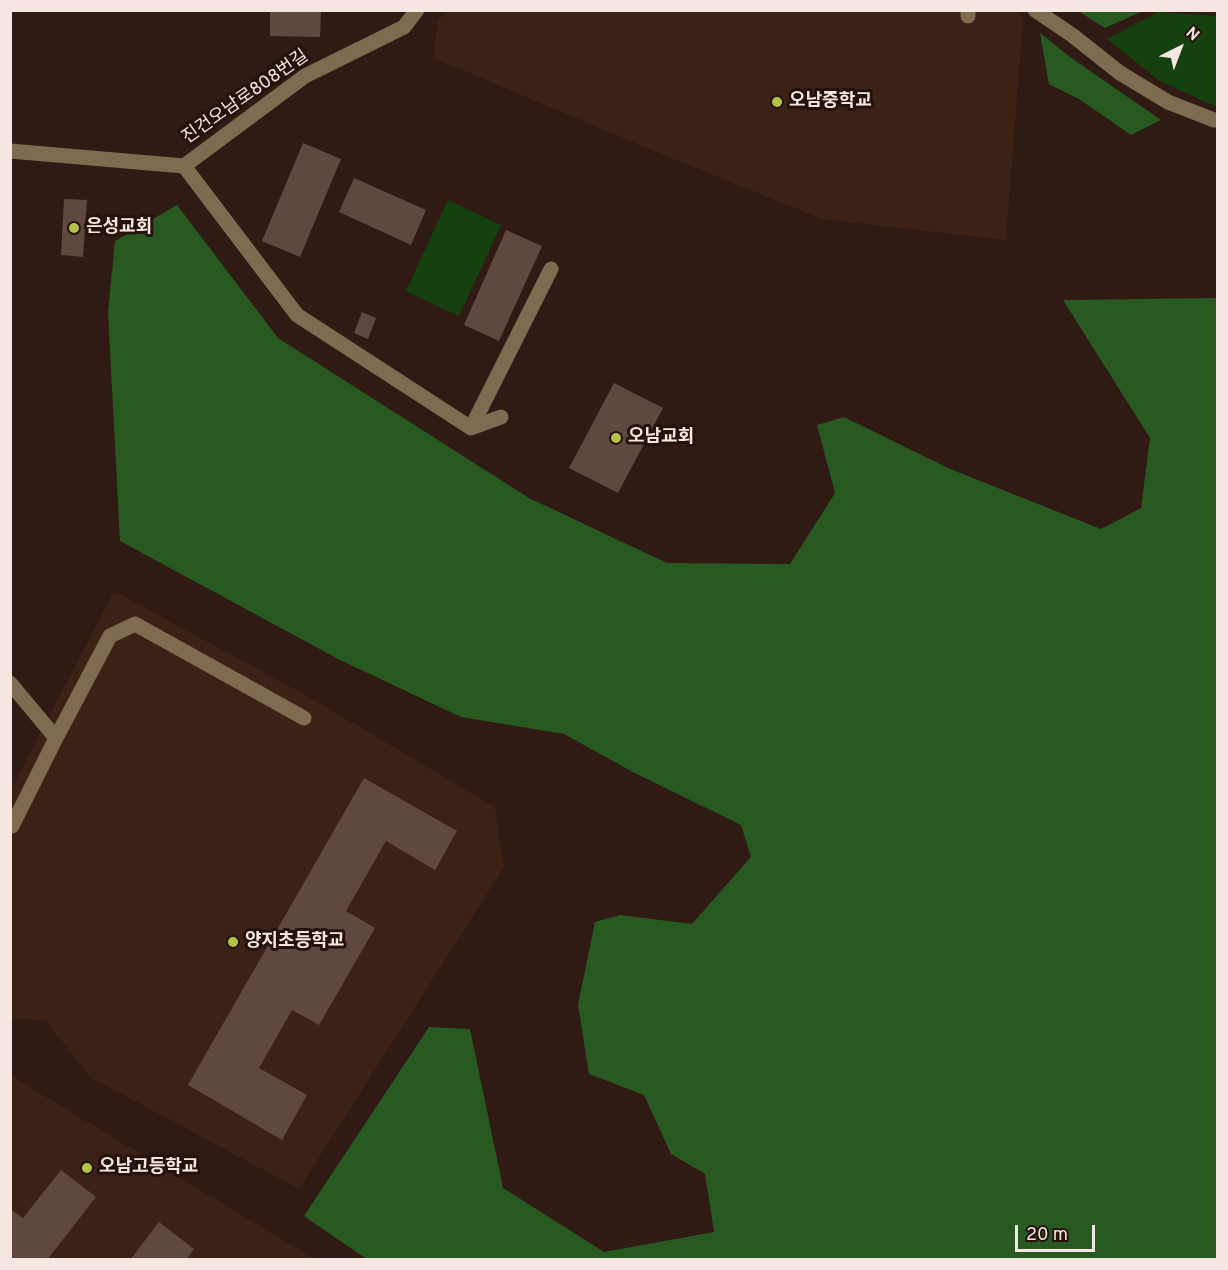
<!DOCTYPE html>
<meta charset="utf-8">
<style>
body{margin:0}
#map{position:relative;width:1228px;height:1270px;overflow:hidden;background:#2f1b14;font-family:Overpass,sans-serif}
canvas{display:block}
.frame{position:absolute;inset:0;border:12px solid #f5e6e1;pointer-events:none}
.north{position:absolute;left:1150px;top:18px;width:60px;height:60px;-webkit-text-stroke:4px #25120b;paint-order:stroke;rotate:42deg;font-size:16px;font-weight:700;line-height:24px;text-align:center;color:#f5e6e1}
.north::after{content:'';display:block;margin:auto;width:21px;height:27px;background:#f5e6e1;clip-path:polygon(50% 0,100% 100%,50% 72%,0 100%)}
.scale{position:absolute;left:1015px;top:1225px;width:80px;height:27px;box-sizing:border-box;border:3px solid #f5e6e1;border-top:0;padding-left:8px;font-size:18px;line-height:21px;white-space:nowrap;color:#f5e6e1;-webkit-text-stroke:4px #25120b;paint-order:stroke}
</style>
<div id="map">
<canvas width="1228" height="1270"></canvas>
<div class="frame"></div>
<div class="north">N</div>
<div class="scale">20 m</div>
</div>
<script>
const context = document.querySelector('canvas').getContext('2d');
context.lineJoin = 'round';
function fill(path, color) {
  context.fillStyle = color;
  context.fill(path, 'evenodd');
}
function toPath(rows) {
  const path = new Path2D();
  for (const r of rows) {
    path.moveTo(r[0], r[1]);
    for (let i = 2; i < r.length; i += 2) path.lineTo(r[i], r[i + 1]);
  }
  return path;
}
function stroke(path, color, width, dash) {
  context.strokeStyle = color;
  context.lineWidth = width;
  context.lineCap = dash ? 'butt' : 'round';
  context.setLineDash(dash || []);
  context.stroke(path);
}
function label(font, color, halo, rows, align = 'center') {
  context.font = font + ' Overpass,"Noto Sans KR",sans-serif';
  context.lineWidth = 6;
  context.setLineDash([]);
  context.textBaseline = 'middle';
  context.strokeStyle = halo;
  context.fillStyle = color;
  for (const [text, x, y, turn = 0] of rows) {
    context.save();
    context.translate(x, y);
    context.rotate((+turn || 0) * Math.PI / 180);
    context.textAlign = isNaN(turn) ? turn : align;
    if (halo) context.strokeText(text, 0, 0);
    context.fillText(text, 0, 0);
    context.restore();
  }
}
fill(toPath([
 [446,11,1019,11,1023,20,1006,240,822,219,642,146,434,58,437,21],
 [114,591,309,697,495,807,504,867,299,1189,90,1077,46,1021,11,1017,10,792],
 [11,1076,315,1259,11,1259]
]), '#3c2117');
fill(toPath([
 [1158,12,1217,16,1217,107,1160,81,1107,39],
 [448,200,501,225,459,316,406,291]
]), '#15410e');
fill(toPath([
 [1078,11,1143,11,1105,28],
 [1040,33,1070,57,1161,120,1131,135,1079,99,1049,84],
 [177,205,278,338,529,498,667,563,790,564,835,493,817,425,844,417,950,469,1101,529,1141,508,1150,438,1063,300,1217,298,1217,1259,368,1260,304,1216,429,1027,470,1029,503,1188,604,1252,714,1232,705,1174,671,1154,644,1095,589,1074,578,1005,595,922,620,915,692,924,751,857,741,825,633,772,564,734,461,717,340,660,120,541,108,312,115,241]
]), '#285920');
fill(toPath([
 [270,10,321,10,320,37,270,36],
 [303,143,341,159,300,257,262,241],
 [354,178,426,210,411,245,339,212],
 [64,199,87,200,83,257,61,255],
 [506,230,542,246,499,341,464,325],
 [362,312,376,318,368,339,354,333],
 [614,383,663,408,618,493,569,468],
 [364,778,457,831,435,870,386,841,346,911,375,928,319,1025,292,1010,259,1068,307,1095,282,1140,188,1085],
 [61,1170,96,1197,47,1260,10,1260,10,1209,23,1218],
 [159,1222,194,1249,186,1260,130,1260]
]), '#5f4840');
stroke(toPath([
 [1035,10,1072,35,1120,73,1168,102,1214,120,1218,120],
 [968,16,968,10],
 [10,151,184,166,305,76,404,27,417,10],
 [184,166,297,315,471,428,501,417],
 [471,428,551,269],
 [10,683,56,738,110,636,135,624,304,718],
 [12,826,56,738]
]), '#7f6b50', 15);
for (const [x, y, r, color] of [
 [777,102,6,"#b5c249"],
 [74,228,6,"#b5c249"],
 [616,438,6,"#b5c249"],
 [233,942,6,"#b5c249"],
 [87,1168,6,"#b5c249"]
]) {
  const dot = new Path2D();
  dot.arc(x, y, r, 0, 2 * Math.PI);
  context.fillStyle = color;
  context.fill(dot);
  stroke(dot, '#25120b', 2);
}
label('18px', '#f5e6e1', '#25120b', [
 ["진건오남로808번길",246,98,-35]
]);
label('bold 18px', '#f5e6e1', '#25120b', [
 ["오남중학교",789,102],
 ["은성교회",86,228],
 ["오남교회",628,438],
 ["양지초등학교",245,942],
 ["오남고등학교",99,1168]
], 'left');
</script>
